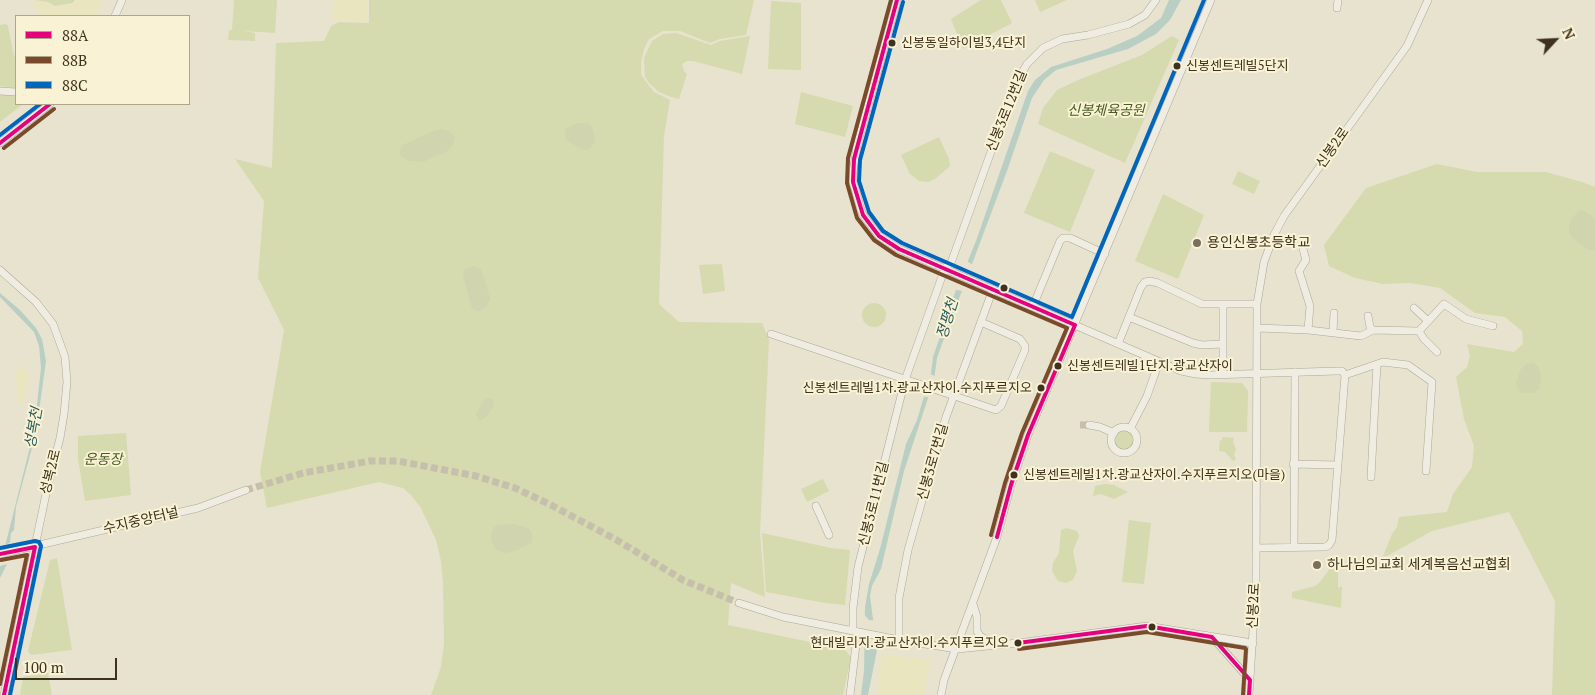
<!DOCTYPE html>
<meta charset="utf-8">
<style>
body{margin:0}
#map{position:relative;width:1595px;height:695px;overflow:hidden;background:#e8e3ce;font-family:"PT Serif",serif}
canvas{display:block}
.legend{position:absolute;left:15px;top:15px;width:175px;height:90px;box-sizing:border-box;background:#f9f2d4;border:1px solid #aea58b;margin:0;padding:6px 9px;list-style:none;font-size:15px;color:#3e311d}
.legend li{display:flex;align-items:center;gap:10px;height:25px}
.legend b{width:25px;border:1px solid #aea58b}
.north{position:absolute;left:1530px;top:15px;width:50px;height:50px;-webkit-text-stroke:4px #f9f2d4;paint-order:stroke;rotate:65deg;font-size:14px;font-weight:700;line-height:20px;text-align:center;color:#3e311d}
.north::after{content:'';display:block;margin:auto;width:18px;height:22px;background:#3e311d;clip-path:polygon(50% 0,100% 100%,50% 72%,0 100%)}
.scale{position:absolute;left:15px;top:658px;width:102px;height:22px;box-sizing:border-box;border:2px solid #3e311d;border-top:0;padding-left:6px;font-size:15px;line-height:18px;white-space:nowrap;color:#3e311d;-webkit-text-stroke:4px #f9f2d4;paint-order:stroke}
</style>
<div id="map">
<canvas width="1595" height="695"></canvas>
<ul class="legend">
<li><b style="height:6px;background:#e5007d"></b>88A</li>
<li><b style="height:6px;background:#7a4b2a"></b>88B</li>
<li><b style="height:6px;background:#0065bd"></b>88C</li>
</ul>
<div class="north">N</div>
<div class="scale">100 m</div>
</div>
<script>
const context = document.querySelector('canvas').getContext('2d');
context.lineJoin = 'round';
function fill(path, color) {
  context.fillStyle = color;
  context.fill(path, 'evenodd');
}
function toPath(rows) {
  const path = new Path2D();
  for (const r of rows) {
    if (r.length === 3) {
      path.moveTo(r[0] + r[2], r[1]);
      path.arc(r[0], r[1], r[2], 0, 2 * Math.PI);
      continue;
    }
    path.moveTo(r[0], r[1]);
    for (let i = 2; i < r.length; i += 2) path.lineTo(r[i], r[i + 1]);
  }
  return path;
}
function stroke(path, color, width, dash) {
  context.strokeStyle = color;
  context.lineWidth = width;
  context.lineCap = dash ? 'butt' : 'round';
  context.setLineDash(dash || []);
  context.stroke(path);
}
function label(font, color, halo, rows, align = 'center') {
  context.font = font + ' "PT Serif","Noto Sans KR",serif';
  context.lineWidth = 4;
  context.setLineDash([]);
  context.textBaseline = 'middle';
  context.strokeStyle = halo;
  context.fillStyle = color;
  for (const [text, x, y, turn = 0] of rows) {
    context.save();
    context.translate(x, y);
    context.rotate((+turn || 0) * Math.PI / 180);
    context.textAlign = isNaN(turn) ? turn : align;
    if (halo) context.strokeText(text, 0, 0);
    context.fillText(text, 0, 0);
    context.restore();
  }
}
fill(toPath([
 [28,0,47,3,55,7,72,5,76,0,103,0,96,16,43,16],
 [335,0,367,0,367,22,339,20,332,18],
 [21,362,29,378,22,405,19,404,16,384,16,374],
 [881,654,931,660,924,695,878,695]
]), '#e9e5be');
fill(toPath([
 [35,0,75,0,72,3,55,6,48,2],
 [234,0,277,0,275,33,243,31,255,33,255,41,228,40,229,30,232,30],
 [369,0,754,0,746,35,720,39,710,43,680,31,663,31,649,39,644,49,641,62,641,75,654,92,670,100,664,136,659,304,679,322,762,323,769,340,760,533,765,597,731,583,728,625,844,649,851,657,843,695,431,695,441,667,444,644,443,582,441,561,436,540,421,508,411,495,403,488,379,482,267,508,260,472,284,330,258,278,264,201,235,159,272,168,276,43,324,41,331,26,339,22,369,23],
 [981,0,1001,0,1012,23,963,49,951,19],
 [1035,0,1067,0,1040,12],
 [771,1,801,3,801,70,768,69],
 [6,24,8,26,13,52,16,60,16,88,0,86,0,25],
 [676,33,711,45,720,41,750,36,742,74,693,61,687,61,682,64,684,71,687,74,679,99,671,97,659,92,649,83,645,77,644,58,652,41,663,34],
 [1172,36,1179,40,1125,163,1038,124,1043,108,1057,90,1078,80,1142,55],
 [801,92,853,106,845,137,795,124],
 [0,94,16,96,16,104,23,104,0,122],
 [939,137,949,159,950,166,935,179,928,182,919,181,910,174,901,155],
 [1050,151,1095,170,1070,232,1024,213],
 [1437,164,1477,172,1546,172,1582,182,1595,187,1595,695,1552,695,1555,601,1509,512,1432,531,1387,556,1383,556,1392,534,1397,527,1399,517,1447,512,1453,494,1472,467,1474,446,1464,419,1456,377,1467,367,1470,356,1467,344,1514,352,1523,344,1522,331,1505,317,1475,313,1440,288,1410,283,1383,284,1355,278,1329,266,1324,245,1366,188],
 [1238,171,1260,181,1254,194,1232,184],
 [1163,194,1204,215,1178,279,1135,261],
 [722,264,725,291,703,294,699,265],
 [874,315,12],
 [1211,382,1242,383,1248,391,1247,432,1209,432],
 [1124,440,12],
 [126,433,131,495,85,501,78,459,78,436],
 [1222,437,1234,438,1233,442,1236,449,1234,455,1236,459,1233,461,1225,452,1219,451,1220,440,1222,440],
 [823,479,829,491,807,502,801,489],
 [1105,484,1114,485,1128,492,1114,499,1101,494,1093,496,1095,486],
 [1129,520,1151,523,1144,584,1122,582],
 [1066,528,1077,531,1079,536,1073,551,1077,571,1073,580,1066,583,1058,581,1052,571,1053,563,1059,553,1061,530],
 [762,533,831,548,850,550,845,605,825,603,766,592],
 [1338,557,1338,588,1342,586,1341,608,1292,598,1292,592,1315,586,1320,582],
 [57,558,72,650,31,655,28,651,50,560],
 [48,673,52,695,20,695,23,677]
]), '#d5daaf');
fill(toPath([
 [582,123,587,123,592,127,593,131,595,140,591,148,587,150,581,149,570,142,565,137,566,129,575,124],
 [442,129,450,132,455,137,453,145,447,151,423,162,410,161,402,157,399,151,403,145,431,132],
 [1581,209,1595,218,1595,251,1588,250,1572,237,1569,231,1569,225,1573,217],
 [474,266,479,268,482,272,490,299,486,307,479,311,473,309,471,305,463,275,464,270],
 [1533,363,1539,368,1541,375,1539,389,1533,393,1521,393,1516,384,1520,371,1526,364],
 [488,398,493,399,494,404,491,410,485,418,479,421,476,415,479,408,484,400],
 [513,524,528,528,532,533,532,542,515,551,506,553,496,550,492,543,491,536,493,528,498,525]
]), '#d0d4af');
fill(toPath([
 [1169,0,1181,0,1170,20,1156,34,1128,49,1056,70,1044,80,1032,98,1007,171,942,344,937,358,934,380,904,471,881,569,872,586,870,596,877,650,868,695,861,695,864,671,865,607,869,584,880,549,906,444,917,420,931,373,933,357,956,290,976,241,1028,91,1035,80,1051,67,1107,49,1137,36,1161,18],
 [0,293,20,310,36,328,42,339,46,361,36,433,16,507,14,530,11,533,8,562,0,578,0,566,34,431,41,368,39,346,34,332,0,297]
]), '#bacfc4');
fill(toPath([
 [965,260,975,266,965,292,954,289],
 [928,373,937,377,931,398,922,396],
 [13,542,10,563,0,566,0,556,3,545],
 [863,613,869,620,877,621,876,630,879,650,862,647]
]), '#e8e3ce');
stroke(toPath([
 [1080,425,1089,425],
 [246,490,303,473,370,461,398,461,476,476,515,488,551,505,615,539,683,580,739,603]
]), '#c6bfab', 7, [7, 3.5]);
const minor = toPath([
 [897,0,857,146,853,172,853,182,861,210,863,215,879,236,899,249,1181,371,1196,374,1210,375,1337,371,1342,371,1345,375,1332,540,1329,545,1325,547,1256,548],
 [1337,8,1338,0],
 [115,16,122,0],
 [0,91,16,92],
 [0,143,50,104],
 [1303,249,1306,260,1299,271,1310,306,1308,330],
 [0,270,36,302,53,324,65,357,67,382,64,414,60,438,47,489,4,695],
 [1223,304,1223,374],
 [1033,306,1060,241,1063,238,1070,238,1105,254],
 [1414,308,1428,321],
 [1368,316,1370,327,1373,330],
 [1129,317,1193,343,1202,345,1223,344],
 [1258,328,1308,330,1361,336,1373,330,1419,331,1444,304,1466,319,1493,326],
 [1419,331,1424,339,1437,352],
 [1333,332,1334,313],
 [771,334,996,410,1001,406,1025,350,1025,346,1020,339,981,322],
 [1118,344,1141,287,1145,282,1150,281,1158,283,1202,304,1257,304],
 [1345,375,1383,362,1408,365,1432,382,1426,471],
 [1089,425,1100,427,1114,433],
 [1124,440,13],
 [1130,429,1147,396,1159,362],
 [1293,464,1338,465],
 [1371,477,1377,364],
 [816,506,829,535],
 [1294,548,1295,372],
 [0,554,198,508,246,490],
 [739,603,783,617,899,640,957,649,1018,643,1147,626,1246,642,1253,644],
 [973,604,977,617,977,631,980,636,997,645],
 [853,630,853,608,858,567,905,380,945,268,951,263,1015,85,1027,64,1043,48,1062,39,1088,35,1129,24,1145,15,1156,0],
 [1212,637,1250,680],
 [899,640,899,598,908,550,946,417,993,289],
 [850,695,856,645],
 [941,695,944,680,997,537,1011,485,1028,435,1211,0],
 [1249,695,1256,582,1257,304,1264,262,1274,235,1284,216,1407,46,1428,0]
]);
stroke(minor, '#ada797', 8);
stroke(minor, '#efece1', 7);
stroke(toPath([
 [897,0,854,159,853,182,863,215,879,236,899,249,1075,325,1028,435,1011,485,997,537],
 [0,143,50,104],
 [0,554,35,547,4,695],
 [1018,643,1147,626,1212,637,1250,680,1249,695]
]), '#e5007d', 4);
stroke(toPath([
 [891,0,848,158,847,183,857,218,874,240,896,255,1067,328,1022,433,1005,483,991,535],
 [4,148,54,109],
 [1019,649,1147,632,1245,648,1246,649,1243,695],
 [0,684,27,555,1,560]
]), '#7a4b2a', 4);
stroke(toPath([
 [903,2,860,160,859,181,869,212,883,231,902,243,1072,317,1204,0],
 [0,135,40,104],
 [0,548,35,541,39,542,41,546,10,695]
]), '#0065bd', 4);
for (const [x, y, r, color] of [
 [892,43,4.5,"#3e311d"],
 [1177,66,4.5,"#3e311d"],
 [1197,243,5,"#7a6f5b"],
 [1004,288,4.5,"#3e311d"],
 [1058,366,4.5,"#3e311d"],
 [1041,388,4.5,"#3e311d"],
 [1014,475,4.5,"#3e311d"],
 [1317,565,5,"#7a6f5b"],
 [1152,627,4.5,"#3e311d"],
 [1018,643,4.5,"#3e311d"]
]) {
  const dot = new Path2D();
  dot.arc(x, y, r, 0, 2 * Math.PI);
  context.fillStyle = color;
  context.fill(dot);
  stroke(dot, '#f9f2d4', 2);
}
label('13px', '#3e311d', '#f9f2d4', [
 ["신봉동일하이빌3,4단지",901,43],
 ["신봉센트레빌5단지",1186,66],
 ["신봉센트레빌1단지.광교산자이",1067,366],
 ["신봉센트레빌1차.광교산자이.수지푸르지오",1032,388,"right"],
 ["신봉센트레빌1차.광교산자이.수지푸르지오(마을)",1023,475],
 ["현대빌리지.광교산자이.수지푸르지오",1009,643,"right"]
], 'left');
label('14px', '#3e311d', '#f9f2d4', [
 ["신봉3로12번길",1007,111,-68],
 ["신봉2로",1333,148,-55],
 ["신봉3로7번길",933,462,-74],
 ["성복2로",51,472,-76],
 ["신봉3로11번길",874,504,-76],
 ["수지중앙터널",141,521,-13],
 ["신봉2로",1254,606,-87]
]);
label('italic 14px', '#485d21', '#f9f2d4', [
 ["신봉체육공원",1106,111],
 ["운동장",103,460]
]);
label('14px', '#3e311d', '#f9f2d4', [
 ["용인신봉초등학교",1207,243],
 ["하나님의교회 세계복음선교협회",1327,565]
], 'left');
label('italic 15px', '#2b5e60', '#f9f2d4', [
 ["정평천",948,319,-73],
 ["성복천",34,428,-80]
]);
</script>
